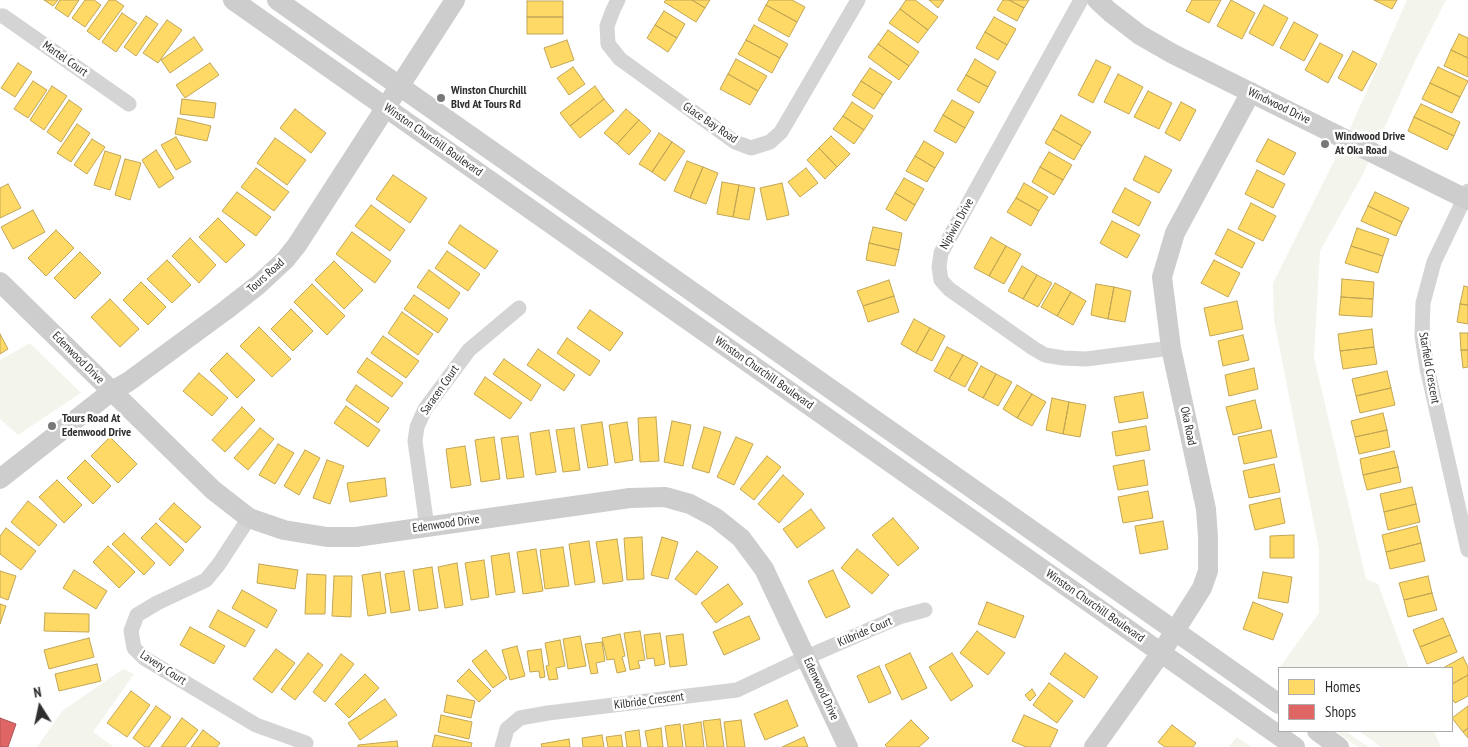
<!DOCTYPE html>
<style>
body{margin:0}
#map{position:relative;width:1468px;height:747px;overflow:hidden;background:#fff;font-family:"PT Sans Narrow",sans-serif}
canvas{display:block}
.legend{position:absolute;left:1278px;top:667px;width:175px;height:65px;box-sizing:border-box;background:#fff;border:1px solid #acacac;margin:0;padding:6px 9px;list-style:none;font-size:15px;color:#2f2f2f}
.legend li{display:flex;align-items:center;gap:10px;height:25px}
.legend b{width:25px;border:1px solid #acacac}
.north{position:absolute;left:15px;top:682px;width:50px;height:50px;-webkit-text-stroke:4px #fff;paint-order:stroke;rotate:350deg;font-size:14px;font-weight:700;line-height:20px;text-align:center;color:#2f2f2f}
.north::after{content:'';display:block;margin:auto;width:18px;height:22px;background:#2f2f2f;clip-path:polygon(50% 0,100% 100%,50% 72%,0 100%)}
</style>
<div id="map">
<canvas width="1468" height="747"></canvas>
<ul class="legend">
<li><b style="height:14px;background:#ffd966"></b>Homes</li>
<li><b style="height:14px;background:#e06666"></b>Shops</li>
</ul>
<div class="north">N</div>
</div>
<script>
const context = document.querySelector('canvas').getContext('2d');
context.lineJoin = 'round';
function fill(path, color) {
  context.fillStyle = color;
  context.fill(path, 'evenodd');
}
function toPath(rows) {
  const path = new Path2D();
  for (const r of rows) {
    path.moveTo(r[0], r[1]);
    for (let i = 2; i < r.length; i += 2) path.lineTo(r[i], r[i + 1]);
  }
  return path;
}
function stroke(path, color, width, dash) {
  context.strokeStyle = color;
  context.lineWidth = width;
  context.lineCap = dash ? 'butt' : 'round';
  context.setLineDash(dash || []);
  context.stroke(path);
}
function label(font, color, halo, rows, align = 'center') {
  context.font = font + ' "PT Sans Narrow",sans-serif';
  context.lineWidth = 5;
  context.setLineDash([]);
  context.textBaseline = 'middle';
  context.strokeStyle = halo;
  context.fillStyle = color;
  for (const [text, x, y, turn = 0] of rows) {
    context.save();
    context.translate(x, y);
    context.rotate((+turn || 0) * Math.PI / 180);
    context.textAlign = isNaN(turn) ? turn : align;
    if (halo) context.strokeText(text, 0, 0);
    context.fillText(text, 0, 0);
    context.restore();
  }
}
fill(toPath([
 [1407,0,1446,0,1416,59,1361,178,1320,251,1314,357,1366,579,1378,584,1409,668,1279,668,1279,673,1277,671,1319,613,1319,549,1274,320,1273,283,1348,133],
 [30,343,81,393,18,435,0,419,0,360],
 [123,669,134,674,93,732,114,747,37,747,62,711],
 [1335,731,1345,731,1369,747,1358,747],
 [1359,731,1434,731,1441,747,1381,747],
 [1237,737,1251,747,1228,747]
]), '#f3f5ec');
const homes = toPath([
 [44,0,58,0,53,6,44,0],
 [60,0,79,0,68,17,55,8,60,0],
 [85,0,94,0,101,5,85,27,72,18,85,0],
 [109,0,115,0,124,6,99,40,87,31,109,0],
 [666,0,692,0,705,8,696,22,664,2,666,0],
 [692,0,710,0,705,8,692,0],
 [769,0,792,0,805,7,797,22,766,5,769,0],
 [906,0,915,0,938,17,928,30,900,9,906,0],
 [929,0,944,0,938,8,929,0],
 [1003,0,1009,0,1024,8,1017,21,997,10,1003,0],
 [1009,0,1029,0,1024,8,1009,0],
 [1192,0,1221,0,1209,23,1186,11,1192,0],
 [1231,0,1255,13,1242,39,1217,26,1231,0],
 [1374,0,1397,0,1392,9,1374,0],
 [527,1,563,1,563,17,527,17,527,1],
 [766,5,797,22,789,37,758,20,766,5],
 [1264,5,1288,18,1273,46,1249,33,1264,5],
 [900,9,928,30,918,43,889,23,900,9],
 [664,11,685,24,677,38,655,25,664,11],
 [122,13,137,23,116,52,102,42,122,13],
 [146,16,158,24,136,56,124,47,146,16],
 [527,17,563,17,563,34,527,34,527,17],
 [994,17,1016,29,1007,45,985,32,994,17],
 [167,20,182,30,158,63,143,53,167,20],
 [1294,22,1318,35,1304,61,1280,48,1294,22],
 [655,25,677,38,668,52,647,38,655,25],
 [754,25,788,44,780,58,746,40,754,25],
 [888,30,919,52,909,66,878,44,888,30],
 [985,32,1007,45,998,60,976,48,985,32],
 [1459,34,1468,38,1468,58,1451,50,1459,34],
 [194,37,203,50,170,73,161,60,194,37],
 [567,40,574,60,551,68,544,48,567,40],
 [746,40,780,58,772,73,738,54,746,40],
 [1320,43,1343,55,1328,83,1305,70,1320,43],
 [878,44,909,66,899,80,868,57,878,44],
 [1451,50,1468,58,1468,77,1444,66,1451,50],
 [1353,51,1377,64,1362,91,1338,78,1353,51],
 [736,59,767,76,758,91,728,74,736,59],
 [975,59,996,72,988,87,966,75,975,59],
 [1096,60,1111,67,1093,103,1078,95,1096,60],
 [18,63,32,72,15,97,1,88,18,63],
 [210,63,219,75,185,98,176,85,210,63],
 [573,67,585,84,569,95,557,78,573,67],
 [1438,67,1468,81,1460,97,1430,83,1438,67],
 [870,68,892,82,883,95,861,81,870,68],
 [728,74,758,91,750,105,720,89,728,74],
 [1118,74,1143,87,1129,114,1104,102,1118,74],
 [966,75,988,87,979,103,957,90,966,75],
 [33,81,47,90,28,118,14,109,33,81],
 [861,81,883,95,874,109,852,95,861,81],
 [1430,83,1460,97,1452,113,1422,99,1430,83],
 [52,86,67,96,44,130,30,120,52,86],
 [595,86,604,99,570,126,560,113,595,86],
 [1148,91,1172,103,1159,129,1134,117,1148,91],
 [182,99,216,103,214,118,180,114,182,99],
 [604,99,614,111,580,138,570,126,604,99],
 [69,100,82,109,61,142,47,132,69,100],
 [952,100,974,112,965,128,943,115,952,100],
 [852,102,873,116,864,130,843,116,852,102],
 [1181,102,1196,110,1180,141,1165,133,1181,102],
 [1421,104,1460,122,1454,136,1414,117,1421,104],
 [295,109,326,133,311,153,280,128,295,109],
 [626,109,639,120,617,144,604,133,626,109],
 [943,115,965,128,956,143,934,131,943,115],
 [1061,115,1091,132,1082,146,1053,129,1061,115],
 [843,116,864,130,854,144,833,129,843,116],
 [1414,117,1454,136,1447,150,1408,131,1414,117],
 [178,118,211,126,207,141,175,134,178,118],
 [639,120,651,131,629,155,617,144,639,120],
 [77,124,90,133,71,162,57,153,77,124],
 [1053,129,1082,146,1074,160,1045,143,1053,129],
 [659,133,672,142,652,172,639,164,659,133],
 [831,136,850,154,837,167,819,148,831,136],
 [176,137,191,162,176,170,161,145,176,137],
 [275,138,306,160,287,185,257,163,275,138],
 [92,139,105,147,87,174,74,165,92,139],
 [1268,139,1296,153,1284,175,1256,161,1268,139],
 [924,141,944,153,935,168,915,156,924,141],
 [672,142,685,151,665,181,652,172,672,142],
 [819,148,837,167,825,179,807,160,819,148],
 [156,150,174,178,159,188,142,160,156,150],
 [105,151,121,156,110,190,94,185,105,151],
 [1049,152,1072,165,1063,180,1040,167,1049,152],
 [915,156,935,168,927,182,906,171,915,156],
 [1145,156,1172,170,1159,193,1133,180,1145,156],
 [125,159,141,163,130,200,115,195,125,159],
 [687,161,703,167,690,198,674,191,687,161],
 [703,167,718,173,706,204,690,198,703,167],
 [1040,167,1063,180,1054,195,1032,182,1040,167],
 [256,168,289,192,274,211,241,187,256,168],
 [806,168,818,183,800,197,788,182,806,168],
 [1257,170,1285,184,1273,208,1245,194,1257,170],
 [393,175,427,198,410,223,376,199,393,175],
 [904,178,924,189,915,205,895,193,904,178],
 [722,182,739,185,733,217,717,214,722,182],
 [782,183,789,215,767,220,760,188,782,183],
 [1024,183,1048,197,1039,211,1016,198,1024,183],
 [8,184,21,208,0,218,0,188,8,184],
 [739,185,755,188,749,220,733,217,739,185],
 [1125,188,1151,202,1139,226,1112,212,1125,188],
 [237,192,271,217,256,236,222,211,237,192],
 [1375,192,1409,208,1402,222,1368,206,1375,192],
 [895,193,915,205,906,221,886,209,895,193],
 [1016,198,1039,211,1031,226,1007,212,1016,198],
 [1251,203,1276,216,1263,241,1238,229,1251,203],
 [371,205,405,230,390,251,355,226,371,205],
 [1368,206,1402,222,1396,236,1361,221,1368,206],
 [33,210,45,232,13,249,1,227,33,210],
 [218,218,245,245,226,263,199,237,218,218],
 [1112,221,1140,235,1127,258,1100,243,1112,221],
 [460,225,498,251,485,269,448,243,460,225],
 [873,227,902,233,899,250,869,243,873,227],
 [1357,228,1389,239,1383,256,1351,246,1357,228],
 [1228,229,1255,243,1242,268,1215,254,1228,229],
 [56,230,74,248,46,276,28,258,56,230],
 [352,232,391,261,375,283,336,254,352,232],
 [991,237,1006,246,989,276,974,268,991,237],
 [190,238,216,265,199,283,172,256,190,238],
 [869,243,899,250,895,266,866,260,869,243],
 [1006,246,1021,254,1004,284,989,276,1006,246],
 [1351,246,1383,256,1378,273,1345,263,1351,246],
 [447,251,480,274,468,291,435,268,447,251],
 [80,252,101,273,75,299,54,278,80,252],
 [167,260,191,285,172,303,147,279,167,260],
 [1214,260,1240,273,1228,297,1201,283,1214,260],
 [334,261,363,290,344,309,315,280,334,261],
 [1022,266,1037,275,1023,299,1008,291,1022,266],
 [429,270,460,293,449,309,417,287,429,270],
 [1037,275,1052,283,1038,307,1023,299,1037,275],
 [1342,279,1374,282,1373,299,1341,297,1342,279],
 [889,280,894,296,863,306,857,291,889,280],
 [141,282,166,307,148,325,123,300,141,282],
 [1055,283,1071,292,1057,316,1041,307,1055,283],
 [312,284,345,316,327,335,294,302,312,284],
 [1096,284,1114,287,1108,319,1091,315,1096,284],
 [1464,286,1468,287,1468,305,1460,304,1464,286],
 [1114,287,1131,291,1125,322,1108,319,1114,287],
 [1071,292,1086,301,1073,325,1057,316,1071,292],
 [414,295,448,319,438,333,404,309,414,295],
 [894,296,899,312,868,322,863,306,894,296],
 [1341,297,1373,299,1372,317,1339,315,1341,297],
 [110,299,139,329,120,347,91,317,110,299],
 [1237,301,1243,329,1210,336,1204,308,1237,301],
 [1460,304,1468,305,1468,324,1457,322,1460,304],
 [291,309,313,331,293,351,271,329,291,309],
 [590,310,623,333,610,351,577,328,590,310],
 [402,312,433,334,418,355,388,333,402,312],
 [914,319,930,328,916,353,901,344,914,319],
 [259,327,291,359,272,377,240,346,259,327],
 [930,328,945,336,932,361,916,353,930,328],
 [1372,329,1374,347,1340,351,1338,334,1372,329],
 [1460,333,1468,333,1468,350,1461,350,1460,333],
 [0,334,8,349,0,354,0,334],
 [1243,335,1249,360,1223,366,1218,341,1243,335],
 [383,336,419,361,406,378,371,353,383,336],
 [567,338,600,361,590,376,557,353,567,338],
 [947,347,963,355,949,379,934,371,947,347],
 [1374,347,1377,364,1343,369,1340,351,1374,347],
 [538,349,575,375,564,391,527,365,538,349],
 [1461,350,1468,350,1468,367,1463,368,1461,350],
 [227,353,255,380,237,398,210,370,227,353],
 [963,355,978,363,965,387,949,379,963,355],
 [367,358,403,383,392,397,357,372,367,358],
 [504,359,541,385,531,401,493,374,504,359],
 [981,366,996,374,983,398,968,390,981,366],
 [1254,368,1258,389,1229,396,1225,375,1254,368],
 [1387,371,1391,388,1356,396,1352,379,1387,371],
 [199,373,228,398,212,416,183,391,199,373],
 [996,374,1012,382,998,406,983,398,996,374],
 [485,377,522,403,510,419,474,394,485,377],
 [356,385,389,408,378,423,346,400,356,385],
 [1017,385,1032,394,1017,418,1003,409,1017,385],
 [1391,388,1395,405,1360,413,1356,396,1391,388],
 [1143,392,1148,418,1119,423,1114,397,1143,392],
 [1032,394,1046,402,1032,426,1017,418,1032,394],
 [1052,398,1069,402,1063,434,1046,430,1052,398],
 [1255,400,1262,428,1233,435,1226,407,1255,400],
 [1069,402,1086,405,1080,437,1063,434,1069,402],
 [346,406,380,430,368,447,334,423,346,406],
 [242,407,255,420,225,452,212,440,242,407],
 [1383,413,1387,430,1355,437,1351,421,1383,413],
 [656,417,659,461,640,462,638,418,656,417],
 [672,421,691,425,683,466,664,462,672,421],
 [602,422,608,465,588,468,581,425,602,422],
 [627,422,633,460,615,463,609,425,627,422],
 [1146,426,1150,450,1116,456,1112,432,1146,426],
 [704,427,721,432,709,473,692,468,704,427],
 [260,428,274,439,248,470,234,458,260,428],
 [574,428,580,470,563,472,556,430,574,428],
 [549,430,556,472,536,475,530,433,549,430],
 [1271,430,1277,457,1244,464,1238,437,1271,430],
 [1387,430,1390,447,1359,454,1355,437,1387,430],
 [518,436,524,477,507,479,501,438,518,436],
 [110,437,137,464,118,483,91,456,110,437],
 [494,437,500,479,481,482,475,440,494,437],
 [736,437,753,444,734,485,717,477,736,437],
 [278,444,294,453,275,484,259,475,278,444],
 [465,446,471,485,451,488,446,449,465,446],
 [305,450,320,458,299,495,284,486,305,450],
 [1394,451,1398,467,1363,475,1360,459,1394,451],
 [767,456,781,467,754,500,740,489,767,456],
 [85,460,111,486,93,504,67,478,85,460],
 [327,460,344,466,330,504,313,498,327,460],
 [1144,460,1148,485,1118,490,1113,466,1144,460],
 [1274,464,1280,492,1249,498,1243,471,1274,464],
 [1398,467,1401,482,1367,490,1363,475,1398,467],
 [783,475,804,494,779,523,758,504,783,475],
 [385,478,387,496,350,502,347,483,385,478],
 [57,480,82,505,64,523,39,497,57,480],
 [1412,487,1416,504,1384,512,1380,494,1412,487],
 [1148,491,1153,518,1123,523,1118,497,1148,491],
 [1280,498,1285,523,1255,530,1249,505,1280,498],
 [28,501,57,525,39,546,11,522,28,501],
 [174,503,201,527,186,543,159,519,174,503],
 [1416,504,1420,522,1388,530,1384,512,1416,504],
 [811,509,825,528,797,548,783,529,811,509],
 [893,518,919,548,898,566,872,535,893,518],
 [1163,521,1168,549,1140,554,1135,526,1163,521],
 [156,523,184,550,170,566,141,538,156,523],
 [1417,526,1421,543,1386,552,1382,535,1417,526],
 [6,528,36,551,21,570,0,554,0,536,6,528],
 [124,533,155,563,144,575,112,544,124,533],
 [1294,535,1294,558,1270,558,1270,536,1294,535],
 [642,537,644,579,627,580,624,538,642,537],
 [662,537,678,542,668,579,651,575,662,537],
 [617,539,623,581,603,584,596,542,617,539],
 [589,541,595,582,575,585,569,544,589,541],
 [1421,543,1425,561,1390,569,1386,552,1421,543],
 [108,546,135,572,119,588,93,562,108,546],
 [563,547,569,586,545,589,540,550,563,547],
 [536,549,543,591,523,594,517,552,536,549],
 [857,549,889,575,872,594,841,568,857,549],
 [697,551,718,567,696,595,675,579,697,551],
 [509,553,515,592,496,595,491,556,509,553],
 [484,560,489,597,471,600,465,563,484,560],
 [457,563,463,605,445,608,438,567,457,563],
 [259,564,298,570,295,589,257,583,259,564],
 [432,567,438,608,419,611,413,570,432,567],
 [74,570,107,591,96,609,63,588,74,570],
 [833,570,850,607,826,618,808,581,833,570],
 [0,571,16,576,8,600,0,597,0,571],
 [404,571,410,610,391,613,385,574,404,571],
 [380,572,386,613,368,616,362,575,380,572],
 [1263,572,1292,577,1288,603,1258,598,1263,572],
 [307,574,326,575,325,614,305,614,307,574],
 [334,576,352,576,351,617,332,616,334,576],
 [1428,576,1432,593,1404,600,1399,583,1428,576],
 [728,584,743,604,716,623,701,603,728,584],
 [242,590,277,610,267,628,232,608,242,590],
 [1432,593,1437,610,1408,617,1404,600,1432,593],
 [987,602,1024,616,1015,638,978,624,987,602],
 [1253,602,1283,614,1273,640,1243,629,1253,602],
 [0,604,6,606,0,624,0,604],
 [218,610,255,630,245,647,209,627,218,610],
 [45,613,89,614,89,632,44,631,45,613],
 [749,616,760,639,724,655,713,632,749,616],
 [1443,618,1450,635,1420,647,1413,630,1443,618],
 [190,627,225,646,214,664,180,645,190,627],
 [640,631,645,660,638,661,640,668,630,670,624,633,640,631],
 [977,631,1005,653,988,675,960,653,977,631],
 [660,633,665,664,655,666,654,658,647,659,644,635,660,633],
 [620,634,625,656,622,657,626,671,617,673,614,659,607,660,602,638,620,634],
 [683,634,687,665,670,667,666,636,683,634],
 [1450,635,1457,652,1427,664,1420,647,1450,635],
 [580,636,586,666,568,669,563,639,580,636],
 [89,638,94,657,49,669,44,650,89,638],
 [560,640,565,666,556,668,558,679,549,680,546,666,549,665,545,643,560,640],
 [602,642,605,661,596,663,598,673,591,674,585,644,602,642],
 [517,646,525,676,510,680,502,650,517,646],
 [276,649,295,663,272,693,253,679,276,649],
 [541,649,545,677,540,678,539,671,530,672,527,651,541,649],
 [486,650,507,678,493,688,472,661,486,650],
 [308,653,323,665,295,700,281,689,308,653],
 [910,653,927,688,902,700,885,665,910,653],
 [952,653,973,686,951,701,929,667,952,653],
 [1065,653,1098,677,1084,698,1050,674,1065,653],
 [341,654,354,664,325,702,313,692,341,654],
 [1463,657,1468,667,1468,675,1452,684,1452,668,1443,668,1463,657],
 [97,664,101,681,59,691,55,674,97,664],
 [879,666,891,693,869,703,857,676,879,666],
 [469,669,491,691,479,702,457,681,469,669],
 [365,674,379,688,349,718,335,704,365,674],
 [1468,675,1468,696,1455,703,1452,698,1452,684,1468,675],
 [1049,683,1073,701,1057,723,1033,705,1049,683],
 [1032,689,1036,695,1030,701,1025,695,1032,689],
 [131,691,150,705,127,737,107,723,131,691],
 [447,695,475,701,471,718,444,712,447,695],
 [385,699,397,715,360,740,348,723,385,699],
 [787,700,798,726,765,740,754,714,787,700],
 [156,706,171,717,149,747,145,747,133,738,156,706],
 [1468,706,1468,728,1463,732,1452,718,1468,706],
 [441,715,472,722,469,739,438,732,441,715],
 [1024,715,1058,730,1050,747,1026,747,1012,741,1024,715],
 [182,718,198,730,185,747,161,747,182,718],
 [720,719,724,747,707,747,703,721,720,719],
 [741,720,745,747,727,747,724,722,741,720],
 [911,720,929,738,919,747,887,747,885,745,911,720],
 [701,722,704,747,686,747,683,725,701,722],
 [680,724,683,747,668,747,665,726,680,724],
 [1172,725,1196,743,1193,747,1165,747,1158,742,1172,725],
 [661,728,663,747,648,747,645,731,661,728],
 [1468,728,1468,738,1463,732,1468,728],
 [203,730,220,743,217,747,191,747,203,730],
 [639,730,641,747,627,747,625,732,639,730],
 [435,735,472,743,471,747,432,747,435,735],
 [602,735,604,747,583,747,582,738,602,735],
 [621,735,623,747,608,747,606,737,621,735],
 [804,737,808,747,782,747,804,737],
 [569,739,570,747,542,747,541,744,569,739],
 [397,741,398,747,358,747,358,745,397,741]
]);
fill(homes, '#ffd966');
stroke(homes, '#c1a656', 1);
const shops = toPath([
 [0,718,16,724,8,747,0,747,0,718]
]);
fill(shops, '#e06666');
stroke(shops, '#ab5656', 1);
stroke(toPath([
 [618,0,613,10,607,26,608,44,620,59,735,142,751,148,770,142,781,132,858,0],
 [1081,0,941,253,939,267,941,280,949,289,1033,348,1045,355,1063,358,1086,359,1171,348],
 [0,16,3,16,129,104],
 [1468,191,1434,262,1423,303,1422,336,1427,368,1468,550],
 [249,518,219,564,206,580,157,603,137,615,131,631,134,648,144,658,256,725,306,743],
 [427,527,415,441,417,427,425,409,469,350,519,308],
 [502,747,507,729,520,718,548,713,737,690,807,657,899,617,925,610]
]), '#d4d4d4', 15);
stroke(toPath([
 [233,0,1295,747],
 [277,0,1279,704],
 [1097,0,1110,12,1140,35,1173,54,1468,200],
 [0,282,213,490,249,518,284,530,327,537,356,537,630,498,665,497,690,504,716,518,741,538,764,569,848,747],
 [0,479,112,391,128,382,226,310,258,285,285,260,297,245,455,0],
 [1317,731,1339,747],
 [1094,747,1161,653,1202,588,1208,571,1208,537,1206,509,1171,348,1162,277,1175,233,1251,92]
]), '#cdcdcd', 20);
for (const [x, y, r, color] of [
 [441,98,5,"#787878"],
 [1325,144,5,"#787878"],
 [52,426,5,"#787878"]
]) {
  const dot = new Path2D();
  dot.arc(x, y, r, 0, 2 * Math.PI);
  context.fillStyle = color;
  context.fill(dot);
  stroke(dot, '#fff', 2);
}
label('12px', '#2f2f2f', '#fff', [
 ["Martel Court",65,59,35],
 ["Windwood Drive",1279,106,26],
 ["Glace Bay Road",710,123,34],
 ["Winston Churchill Boulevard",433,140,35],
 ["Nipiwin Drive",957,224,-61],
 ["Tours Road",266,276,-42],
 ["Edenwood Drive",78,358,45],
 ["Starfield Crescent",1429,368,80],
 ["Winston Churchill Boulevard",764,373,35],
 ["Saracen Court",440,390,-55],
 ["Oka Road",1188,426,78],
 ["Edenwood Drive",446,524,-8],
 ["Winston Churchill Boulevard",1095,606,35],
 ["Kilbride Court",865,632,-23],
 ["Lavery Court",163,668,33],
 ["Edenwood Drive",821,689,65],
 ["Kilbride Crescent",649,701,-7]
]);
label('bold 12px', '#2f2f2f', '#fff', [
 ["Winston Churchill",451,91],
 ["Blvd At Tours Rd",451,105],
 ["Windwood Drive",1335,137],
 ["At Oka Road",1335,151],
 ["Tours Road At",62,419],
 ["Edenwood Drive",62,433]
], 'left');
</script>
